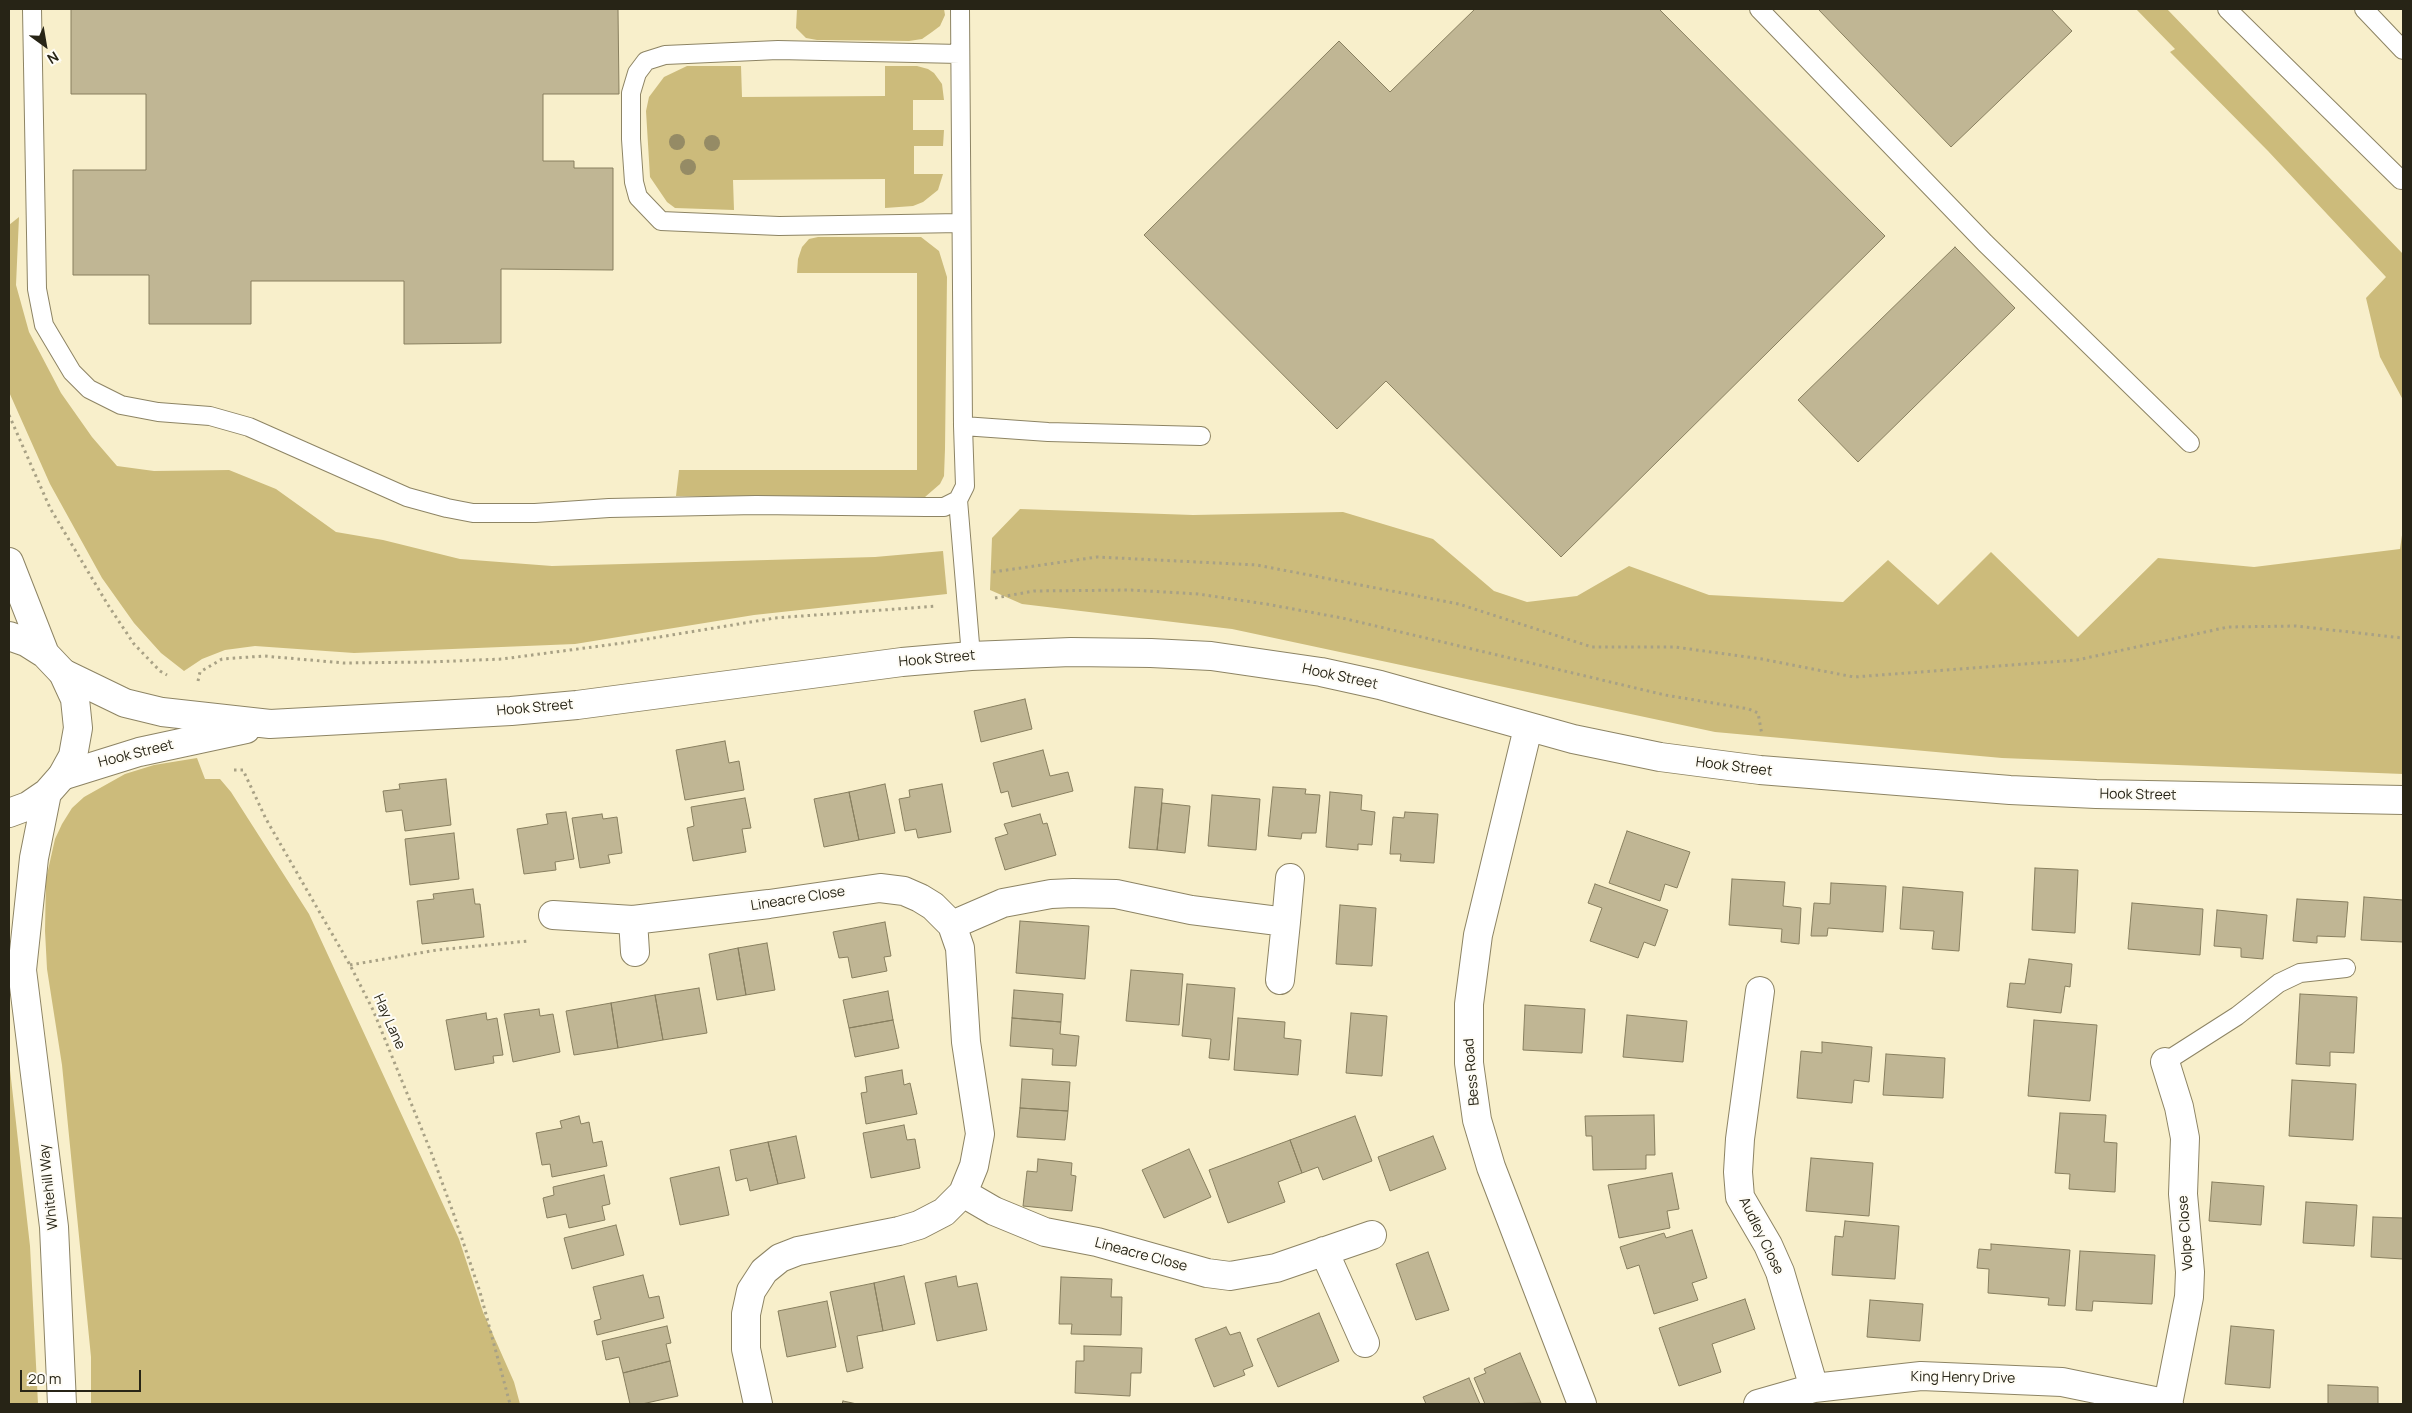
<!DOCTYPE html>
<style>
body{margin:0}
#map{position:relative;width:2412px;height:1413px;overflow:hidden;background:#f8efcb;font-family:Manrope,sans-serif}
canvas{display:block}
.frame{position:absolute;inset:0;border:10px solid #272416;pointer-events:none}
.north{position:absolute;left:20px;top:20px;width:50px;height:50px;-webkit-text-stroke:4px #fefcf5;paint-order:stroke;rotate:148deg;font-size:14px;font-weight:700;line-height:20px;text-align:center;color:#272416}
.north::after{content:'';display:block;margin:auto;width:18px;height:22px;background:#272416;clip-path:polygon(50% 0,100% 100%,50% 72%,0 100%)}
.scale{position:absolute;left:20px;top:1370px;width:121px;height:22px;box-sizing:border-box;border:2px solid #272416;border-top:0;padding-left:6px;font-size:15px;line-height:18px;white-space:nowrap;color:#272416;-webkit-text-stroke:4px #fefcf5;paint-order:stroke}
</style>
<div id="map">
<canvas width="2412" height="1413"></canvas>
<div class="frame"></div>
<div class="north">N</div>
<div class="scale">20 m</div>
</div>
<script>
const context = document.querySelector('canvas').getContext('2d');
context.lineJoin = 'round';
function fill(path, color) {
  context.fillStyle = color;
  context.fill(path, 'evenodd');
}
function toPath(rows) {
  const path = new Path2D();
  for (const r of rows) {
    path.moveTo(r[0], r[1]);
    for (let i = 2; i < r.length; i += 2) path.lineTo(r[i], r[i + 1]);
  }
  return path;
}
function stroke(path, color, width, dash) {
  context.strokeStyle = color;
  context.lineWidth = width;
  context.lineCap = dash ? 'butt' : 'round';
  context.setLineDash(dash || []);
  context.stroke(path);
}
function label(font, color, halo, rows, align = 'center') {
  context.font = font + ' Manrope,sans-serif';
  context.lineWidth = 4;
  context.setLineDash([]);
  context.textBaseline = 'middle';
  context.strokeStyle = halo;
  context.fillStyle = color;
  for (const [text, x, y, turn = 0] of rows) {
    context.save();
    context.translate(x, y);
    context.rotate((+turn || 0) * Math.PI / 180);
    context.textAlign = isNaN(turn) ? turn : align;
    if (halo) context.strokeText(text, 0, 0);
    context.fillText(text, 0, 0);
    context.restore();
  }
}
fill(toPath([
 [797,9,944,9,945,15,940,26,932,32,922,39,909,41,817,40,806,38,796,28],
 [2136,9,2167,9,2403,254,2403,400,2380,357,2366,298,2386,277,2268,151,2170,52,2175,49],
 [687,66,741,66,742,97,885,96,885,66,917,66,928,69,934,73,942,84,944,100,913,100,913,130,944,130,943,146,914,146,914,174,943,174,938,190,923,202,913,206,885,208,885,179,733,180,734,210,675,208,667,202,650,177,646,111,649,97,664,77],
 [19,217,16,285,29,332,61,393,92,437,117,466,154,471,229,470,276,489,336,532,383,540,460,559,552,566,875,557,943,551,947,594,754,615,575,644,354,653,255,646,225,650,202,659,184,671,161,653,134,623,102,578,50,484,9,392,9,225],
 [818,237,921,237,939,251,947,277,945,449,944,476,940,484,925,497,676,496,679,470,917,470,917,273,797,273,798,259,802,247,809,239],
 [1020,509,1193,515,1343,512,1433,539,1494,591,1527,602,1577,596,1629,566,1709,595,1843,602,1888,560,1938,605,1991,552,2078,637,2158,558,2254,567,2400,549,2403,528,2403,774,2002,758,1715,732,1232,629,1022,604,990,590,992,538],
 [197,758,205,779,220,779,231,792,309,914,459,1239,483,1312,514,1382,520,1404,91,1404,91,1357,73,1176,62,1065,47,969,45,931,46,879,55,839,62,824,72,808,84,797,125,774,154,765],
 [9,1061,30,1246,38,1404,9,1404]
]), '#ccbb7b');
const building = toPath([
 [71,9,618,9,619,94,543,94,543,161,574,161,574,168,613,168,613,270,501,269,501,343,404,344,404,281,251,281,251,324,149,324,149,275,73,275,73,170,146,170,146,94,71,94,71,9],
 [1475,9,1659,9,1885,236,1561,557,1386,381,1337,429,1144,235,1339,41,1390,92,1475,9],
 [1818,9,2051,9,2072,31,1951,147,1818,9],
 [1955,247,2015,308,1858,462,1798,400,1955,247],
 [1025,699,1032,729,981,742,974,711,1025,699],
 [725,741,729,763,739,761,744,790,685,800,676,750,725,741],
 [1043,750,1050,776,1068,772,1073,791,1012,807,1008,791,1001,793,993,763,1043,750],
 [446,779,451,825,405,831,402,810,386,812,383,791,400,789,399,784,446,779],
 [885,784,895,833,859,840,849,792,885,784],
 [942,784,951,832,918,838,916,829,905,831,899,799,910,797,909,790,942,784],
 [1135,787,1163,789,1157,850,1129,848,1135,787],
 [1273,787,1306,789,1305,794,1320,795,1316,833,1302,833,1301,839,1268,836,1273,787],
 [849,792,859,840,824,847,814,799,849,792],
 [1330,792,1362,795,1361,810,1375,812,1372,845,1358,844,1358,850,1326,847,1330,792],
 [1212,795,1260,799,1256,850,1208,846,1212,795],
 [745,798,751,828,742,829,746,852,693,861,687,828,694,826,691,807,745,798],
 [1162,803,1190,806,1185,853,1157,850,1162,803],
 [566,812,574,859,555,862,556,870,524,874,517,829,548,824,546,814,566,812],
 [1405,812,1438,814,1434,863,1400,861,1401,854,1390,854,1393,817,1404,818,1405,812],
 [602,814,603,819,617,817,622,853,608,855,610,863,580,868,572,818,602,814],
 [1040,814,1043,824,1047,823,1056,855,1005,870,995,838,1008,834,1004,824,1040,814],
 [1627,831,1690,852,1677,888,1665,884,1660,901,1609,883,1627,831],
 [454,833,459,879,410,885,405,839,454,833],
 [2035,868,2078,870,2075,933,2032,930,2035,868],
 [1732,879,1785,882,1783,906,1801,908,1799,944,1781,942,1782,929,1729,925,1732,879],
 [1831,883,1886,886,1883,932,1828,928,1827,936,1811,936,1814,903,1830,904,1831,883],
 [1595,884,1668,910,1655,946,1644,942,1638,958,1590,941,1602,908,1588,903,1595,884],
 [1903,887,1963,892,1959,951,1932,949,1934,931,1900,929,1903,887],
 [473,889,475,904,480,904,484,937,422,944,417,901,434,899,433,894,473,889],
 [2364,897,2403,900,2403,942,2361,940,2364,897],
 [2297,899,2348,902,2345,937,2317,936,2317,943,2293,941,2297,899],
 [2132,903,2203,909,2200,955,2128,949,2132,903],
 [1340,905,1376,908,1372,966,1336,964,1340,905],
 [2217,910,2267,915,2263,959,2241,957,2241,948,2214,946,2217,910],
 [1020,921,1089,926,1085,979,1016,973,1020,921],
 [885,922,891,956,884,957,887,971,852,978,848,957,839,958,833,932,885,922],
 [767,943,775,990,746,995,738,948,767,943],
 [738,948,746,995,717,1000,709,954,738,948],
 [2029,959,2072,964,2070,987,2065,986,2061,1013,2007,1007,2010,983,2025,984,2029,959],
 [1131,970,1183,974,1179,1025,1126,1021,1131,970],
 [1187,984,1235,988,1229,1060,1209,1058,1211,1039,1182,1036,1187,984],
 [699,988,707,1033,663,1040,655,995,699,988],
 [1014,990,1063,994,1061,1022,1012,1018,1014,990],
 [888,991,893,1020,849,1028,843,1000,888,991],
 [2300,994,2357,997,2354,1053,2330,1052,2330,1066,2296,1064,2300,994],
 [655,995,663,1040,618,1048,611,1003,655,995],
 [611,1003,618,1048,574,1055,566,1011,611,1003],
 [1525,1005,1585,1009,1582,1053,1523,1050,1525,1005],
 [539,1009,540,1016,553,1014,560,1052,513,1062,504,1014,539,1009],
 [486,1013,487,1020,497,1018,503,1055,493,1056,494,1063,455,1070,446,1020,486,1013],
 [1351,1013,1387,1016,1382,1076,1346,1073,1351,1013],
 [1627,1015,1687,1021,1683,1062,1623,1057,1627,1015],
 [1012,1018,1061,1022,1060,1034,1079,1036,1076,1066,1052,1065,1053,1049,1010,1046,1012,1018],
 [1238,1018,1285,1022,1284,1038,1301,1040,1298,1075,1234,1070,1238,1018],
 [893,1020,899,1048,855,1057,849,1028,893,1020],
 [2034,1020,2097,1025,2090,1101,2028,1096,2034,1020],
 [1822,1042,1872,1047,1869,1082,1854,1080,1852,1103,1797,1098,1801,1051,1822,1053,1822,1042],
 [1886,1054,1945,1058,1943,1098,1883,1095,1886,1054],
 [902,1070,904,1085,910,1083,917,1114,866,1124,861,1093,867,1092,865,1077,902,1070],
 [1022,1079,1070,1082,1068,1111,1020,1108,1022,1079],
 [2292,1080,2356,1084,2353,1140,2289,1136,2292,1080],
 [1020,1108,1068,1111,1065,1140,1017,1137,1020,1108],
 [2060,1113,2106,1115,2104,1142,2117,1143,2115,1192,2069,1189,2070,1174,2055,1173,2060,1113],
 [1654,1115,1655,1155,1646,1155,1646,1169,1593,1170,1592,1136,1586,1136,1585,1116,1654,1115],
 [579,1116,581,1124,589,1122,593,1143,602,1141,607,1166,552,1177,550,1164,542,1165,536,1133,562,1128,560,1121,579,1116],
 [1355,1116,1372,1161,1323,1180,1318,1167,1302,1173,1290,1140,1355,1116],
 [904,1125,907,1140,915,1139,920,1168,871,1178,863,1133,904,1125],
 [796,1136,805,1178,778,1184,768,1142,796,1136],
 [1433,1136,1446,1169,1390,1191,1378,1157,1433,1136],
 [1290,1140,1302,1173,1278,1182,1285,1202,1228,1223,1209,1170,1290,1140],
 [768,1142,778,1184,750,1191,747,1178,736,1181,730,1150,768,1142],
 [1189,1149,1211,1197,1164,1218,1142,1170,1189,1149],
 [1811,1158,1873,1163,1869,1216,1806,1211,1811,1158],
 [1038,1159,1072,1163,1071,1175,1076,1176,1072,1211,1023,1206,1027,1171,1037,1172,1038,1159],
 [719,1167,729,1215,680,1225,670,1178,719,1167],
 [1672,1173,1679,1209,1667,1211,1670,1228,1619,1238,1608,1185,1672,1173],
 [604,1175,610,1204,602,1206,605,1220,569,1228,566,1214,547,1218,543,1198,554,1195,553,1187,604,1175],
 [2212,1182,2264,1186,2261,1225,2209,1221,2212,1182],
 [2306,1202,2357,1205,2354,1246,2303,1243,2306,1202],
 [2373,1217,2403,1218,2403,1259,2371,1257,2373,1217],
 [1845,1221,1899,1226,1895,1279,1832,1275,1835,1236,1843,1237,1845,1221],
 [616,1225,624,1255,572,1269,564,1238,616,1225],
 [1692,1230,1707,1278,1692,1283,1698,1300,1654,1314,1639,1265,1627,1269,1620,1247,1664,1233,1666,1238,1692,1230],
 [1991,1244,2070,1250,2065,1306,2048,1305,2049,1298,1988,1293,1989,1269,1977,1268,1979,1249,1991,1250,1991,1244],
 [2080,1251,2155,1255,2152,1304,2093,1301,2092,1311,2076,1310,2080,1251],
 [1428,1252,1449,1310,1416,1320,1396,1264,1428,1252],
 [643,1275,649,1298,659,1296,664,1318,597,1335,594,1321,601,1319,593,1287,643,1275],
 [904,1276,915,1324,883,1331,874,1283,904,1276],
 [956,1276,958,1287,977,1283,987,1330,937,1341,925,1283,956,1276],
 [1061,1277,1112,1279,1111,1297,1122,1297,1121,1335,1071,1334,1072,1324,1059,1324,1061,1277],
 [874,1283,883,1331,857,1336,863,1368,847,1372,830,1292,874,1283],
 [1745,1299,1755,1329,1712,1344,1721,1372,1679,1386,1659,1328,1745,1299],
 [1870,1300,1923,1304,1920,1341,1867,1337,1870,1300],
 [827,1301,836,1347,787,1357,778,1311,827,1301],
 [1319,1313,1339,1361,1278,1387,1257,1339,1319,1313],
 [667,1326,671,1343,666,1344,670,1361,623,1373,619,1357,606,1360,602,1341,667,1326],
 [2231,1326,2274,1330,2270,1388,2225,1384,2231,1326],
 [1226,1327,1230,1335,1240,1332,1253,1366,1243,1370,1245,1375,1214,1387,1195,1339,1226,1327],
 [1084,1346,1142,1348,1141,1373,1131,1373,1130,1396,1075,1393,1076,1361,1084,1361,1084,1346],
 [1520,1353,1541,1403,1485,1404,1474,1378,1486,1373,1484,1369,1520,1353],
 [670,1361,678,1396,642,1404,630,1404,623,1373,670,1361],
 [1469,1378,1480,1404,1426,1404,1423,1397,1469,1378],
 [2328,1385,2378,1387,2378,1404,2328,1404,2328,1385],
 [843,1401,857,1404,842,1404,843,1401]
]);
fill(building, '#c0b694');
stroke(building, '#887f5f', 1);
const lane = toPath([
 [32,9,37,289,44,325,72,372,89,389,121,405,158,412,210,416,249,427,407,497,447,508,473,513,535,513,609,508,756,505,926,507,944,507,958,500,965,486,963,426,960,9],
 [1759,9,1985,243,2190,443],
 [2227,9,2401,180],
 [2364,9,2403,50],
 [960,54,778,50,665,55,646,61,637,73,631,93,631,139,634,182,638,197,661,221,779,226,961,223],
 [963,426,1048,432,1201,436],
 [958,500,971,656],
 [2165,1062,2237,1016,2279,983,2300,973,2346,968]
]);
const street = toPath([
 [63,673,125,703,162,712,270,724,511,711,577,705,902,662,971,656,1071,652,1151,653,1211,656,1321,672,1380,685,1573,739,1660,757,1760,770,2010,790,2096,794,2403,800],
 [1528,728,1478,935,1469,1004,1469,1063,1477,1120,1491,1167,1582,1404],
 [62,776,139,752,246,729],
 [553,915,633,920,769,904,880,888,904,891,920,898,933,906,952,925,960,948,966,1042,980,1134,974,1166,963,1193,944,1212,919,1225,899,1231,798,1251,780,1258,764,1271,751,1291,746,1314,746,1349,758,1404],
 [633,920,635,952],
 [952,925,1003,903,1051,894,1073,893,1116,894,1191,910,1286,922,1290,878],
 [1280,980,1286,922],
 [1760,991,1740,1139,1738,1172,1740,1197,1768,1245,1780,1272,1814,1388],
 [2165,1062,2179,1107,2185,1138,2183,1194,2190,1272,2189,1297,2168,1404],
 [963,1193,994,1211,1045,1232,1097,1242,1207,1273,1230,1276,1276,1268,1372,1235],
 [1324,1251,1365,1343],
 [1758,1404,1814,1388,1921,1376,2062,1382,2169,1404]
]);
const secondary = toPath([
 [9,562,45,654],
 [9,636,26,642,45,654,63,673,75,699,78,728,73,756,62,776,47,793,28,806,9,813],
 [47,793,34,858,22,970,54,1227,62,1404]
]);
stroke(lane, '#8d8464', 20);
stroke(street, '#8d8464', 30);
stroke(secondary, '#8d8464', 30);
stroke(toPath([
 [9,415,50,508,108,605,134,644,160,671,167,675],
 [993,572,1097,557,1257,565,1459,604,1592,647,1675,647,1762,659,1854,677,2077,660,2228,627,2296,626,2403,638],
 [995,598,1034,591,1131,590,1198,594,1266,604,1342,618,1665,695,1749,709,1758,713,1762,735],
 [198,681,200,672,222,659,264,656,344,663,429,662,502,659,623,643,775,618,937,606],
 [234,770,243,770,266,819,350,965,373,1010,431,1152,454,1215,480,1292,510,1404],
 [350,965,437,950,528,941]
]), '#a8a185', 3, [2.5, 4]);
stroke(lane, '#fff', 18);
stroke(street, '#fff', 28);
stroke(secondary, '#fff', 28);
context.fillStyle = '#958b65';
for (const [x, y] of [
 [677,142],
 [712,143],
 [688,167]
]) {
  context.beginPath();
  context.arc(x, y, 8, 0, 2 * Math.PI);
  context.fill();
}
label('14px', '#272416', '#fefcf5', [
 ["Hook Street",937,659,-5],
 ["Hook Street",1340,677,12],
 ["Hook Street",535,708,-5],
 ["Hook Street",136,754,-14],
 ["Hook Street",1734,767,7],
 ["Hook Street",2138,795,1],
 ["Lineacre Close",798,899,-9],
 ["Hay Lane",389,1022,66],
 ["Bess Road",1472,1072,-95],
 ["Whitehill Way",49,1187,-96],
 ["Volpe Close",2186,1233,-94],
 ["Audley Close",1761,1236,64],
 ["Lineacre Close",1141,1255,15],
 ["King Henry Drive",1963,1378,1]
]);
</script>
